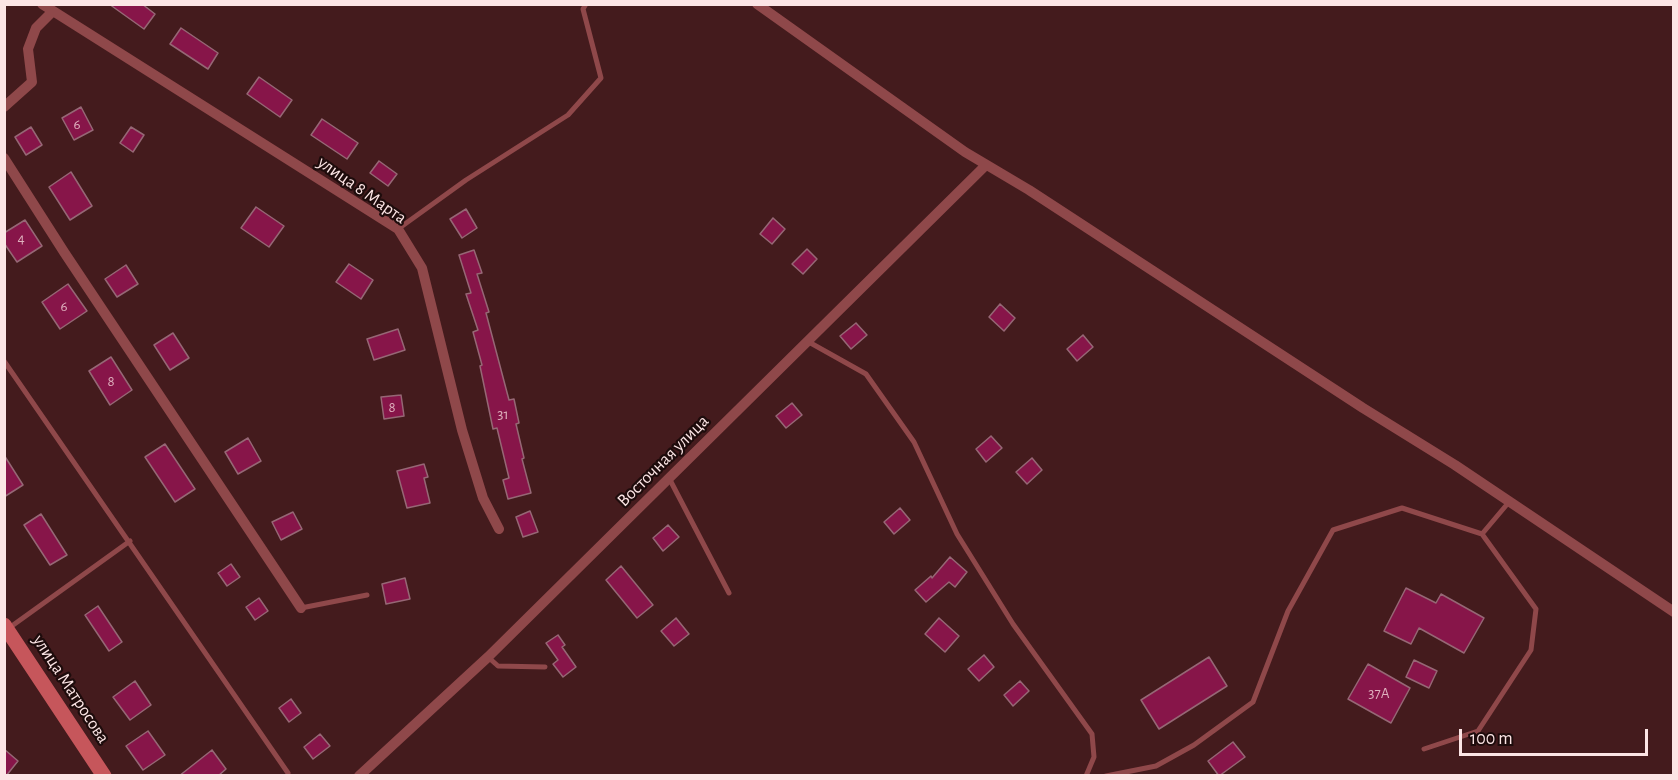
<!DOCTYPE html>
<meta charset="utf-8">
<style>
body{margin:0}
#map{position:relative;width:1678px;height:780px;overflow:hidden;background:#441b1d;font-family:"Alegreya Sans",sans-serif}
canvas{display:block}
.frame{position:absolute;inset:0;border:6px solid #fce5e5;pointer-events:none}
.scale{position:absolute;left:1459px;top:729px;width:189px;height:27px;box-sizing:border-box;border:3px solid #fce5e5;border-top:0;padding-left:8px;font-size:18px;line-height:21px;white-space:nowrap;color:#fce5e5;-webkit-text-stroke:4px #1e0c0c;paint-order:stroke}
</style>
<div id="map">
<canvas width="1678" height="780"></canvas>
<div class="frame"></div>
<div class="scale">100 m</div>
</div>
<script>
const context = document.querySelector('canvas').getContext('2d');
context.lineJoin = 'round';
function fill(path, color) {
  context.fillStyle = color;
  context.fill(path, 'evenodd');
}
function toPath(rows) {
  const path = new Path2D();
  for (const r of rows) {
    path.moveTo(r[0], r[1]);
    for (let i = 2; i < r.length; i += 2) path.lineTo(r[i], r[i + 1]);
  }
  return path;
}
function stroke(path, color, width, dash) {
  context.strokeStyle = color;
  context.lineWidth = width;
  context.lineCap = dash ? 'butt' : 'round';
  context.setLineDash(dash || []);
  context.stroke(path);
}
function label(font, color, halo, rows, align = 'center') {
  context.font = font + ' "Alegreya Sans",sans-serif';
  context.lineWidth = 4.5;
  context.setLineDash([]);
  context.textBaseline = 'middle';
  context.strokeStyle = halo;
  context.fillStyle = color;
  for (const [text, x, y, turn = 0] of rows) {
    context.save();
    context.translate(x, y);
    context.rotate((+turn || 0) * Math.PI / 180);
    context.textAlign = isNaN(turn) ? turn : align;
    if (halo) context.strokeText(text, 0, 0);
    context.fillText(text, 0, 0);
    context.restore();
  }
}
const building = toPath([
 [109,4,142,4,155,14,144,29,109,4],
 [181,28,218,53,208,69,170,44,181,28],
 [259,77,292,100,280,117,247,94,259,77],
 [81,107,93,130,74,140,62,118,81,107],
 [322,119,358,143,347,159,311,135,322,119],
 [31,127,42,145,26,155,15,137,31,127],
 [131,127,144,135,133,152,120,143,131,127],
 [379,161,397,174,388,186,370,173,379,161],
 [71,172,92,206,70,220,49,187,71,172],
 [256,207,284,226,269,247,241,228,256,207],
 [466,209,477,228,462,238,450,219,466,209],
 [773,218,785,229,772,244,760,234,773,218],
 [25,220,42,246,17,262,4,243,4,233,25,220],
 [807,249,817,259,803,274,792,264,807,249],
 [474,250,482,273,477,274,489,312,486,313,509,400,514,399,519,423,516,424,524,458,522,459,531,493,508,499,503,480,509,478,497,428,493,429,480,366,482,365,473,332,478,330,466,294,471,293,459,255,474,250],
 [349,264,373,280,361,299,336,282,349,264],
 [126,265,138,284,117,297,105,279,126,265],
 [68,284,87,311,60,329,42,302,68,284],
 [1000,304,1015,318,1004,331,989,317,1000,304],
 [856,323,867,335,851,349,840,336,856,323],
 [398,329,405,350,374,360,367,339,398,329],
 [173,333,189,358,170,370,154,345,173,333],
 [1083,335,1093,347,1077,361,1067,349,1083,335],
 [111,357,132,390,110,405,89,371,111,357],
 [401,395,404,416,384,419,381,397,401,395],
 [792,403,802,415,786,428,776,416,792,403],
 [991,436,1002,448,986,462,976,449,991,436],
 [248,438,261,461,238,474,225,452,248,438],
 [165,444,195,489,175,502,145,457,165,444],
 [4,455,23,485,4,497,4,455],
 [1032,458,1042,470,1027,484,1016,472,1032,458],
 [424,464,428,477,424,478,430,503,407,508,397,471,424,464],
 [900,508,910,520,894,534,884,522,900,508],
 [530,511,538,532,523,537,516,517,530,511],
 [293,512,302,529,281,540,272,522,293,512],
 [41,514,67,555,50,565,24,525,41,514],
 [668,525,679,537,663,551,653,538,668,525],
 [950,557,967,572,955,587,949,582,926,602,915,590,931,576,932,578,950,557],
 [231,564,240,577,227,586,218,573,231,564],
 [621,566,653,605,637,618,606,580,621,566],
 [405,578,410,599,386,604,382,584,405,578],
 [1406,588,1436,603,1441,594,1484,618,1464,653,1419,628,1411,644,1384,631,1406,588],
 [259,598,268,611,255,620,246,607,259,598],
 [98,606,122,642,109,651,85,615,98,606],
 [676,618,689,634,674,646,661,631,676,618],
 [939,618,959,636,945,652,925,634,939,618],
 [558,635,565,645,562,647,576,667,563,677,553,664,558,660,546,643,558,635],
 [984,655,994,667,979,681,968,669,984,655],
 [1209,657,1227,686,1159,729,1141,700,1209,657],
 [1414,660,1437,671,1429,688,1406,677,1414,660],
 [1368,664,1410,688,1391,723,1348,699,1368,664],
 [135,681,151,705,130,720,113,697,135,681],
 [1020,681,1029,691,1013,706,1004,695,1020,681],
 [291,699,301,713,289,722,279,708,291,699],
 [148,731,165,755,143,770,126,746,148,731],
 [320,734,330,746,313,759,304,747,320,734],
 [1233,742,1245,757,1219,776,1208,761,1233,742],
 [4,749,18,761,6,776,4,776,4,749],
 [212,750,226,769,218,776,179,776,212,750]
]);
fill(building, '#871549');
stroke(building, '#966775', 1.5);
stroke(toPath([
 [398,229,466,180,568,115,601,78,583,9,586,4],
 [807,341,866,374,914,442,957,534,1013,624,1092,734,1094,757,1086,776],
 [4,361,288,773],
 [669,478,729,593],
 [301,608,367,595],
 [9,628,130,541],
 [488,657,498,666,545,667],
 [1424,749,1478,731,1531,650,1536,609,1482,534],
 [1106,776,1156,766,1194,745,1253,702,1288,611,1333,530,1402,508,1482,534,1509,502]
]), '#8f484a', 5);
stroke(toPath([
 [42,4,398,229,422,268,462,430,483,498,499,529],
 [757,4,965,152,1029,190,1363,408,1455,465,1674,612],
 [4,107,32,82,28,49,36,28,53,11],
 [4,158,64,252,301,608],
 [359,776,488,657,986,165]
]), '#8f484a', 10);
stroke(toPath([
 [4,625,104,776]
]), '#c6565b', 15);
label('15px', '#dfb1be', null, [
 ["6",77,124],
 ["4",21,238],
 ["6",64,306],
 ["8",111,381],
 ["8",392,407],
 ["31",503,414],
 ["37А",1379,693]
]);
label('18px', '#fce5e5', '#1e0c0c', [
 ["улица 8 Марта",362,190,35],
 ["Восточная улица",663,461,-45],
 ["улица Матросова",71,689,57]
]);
</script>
